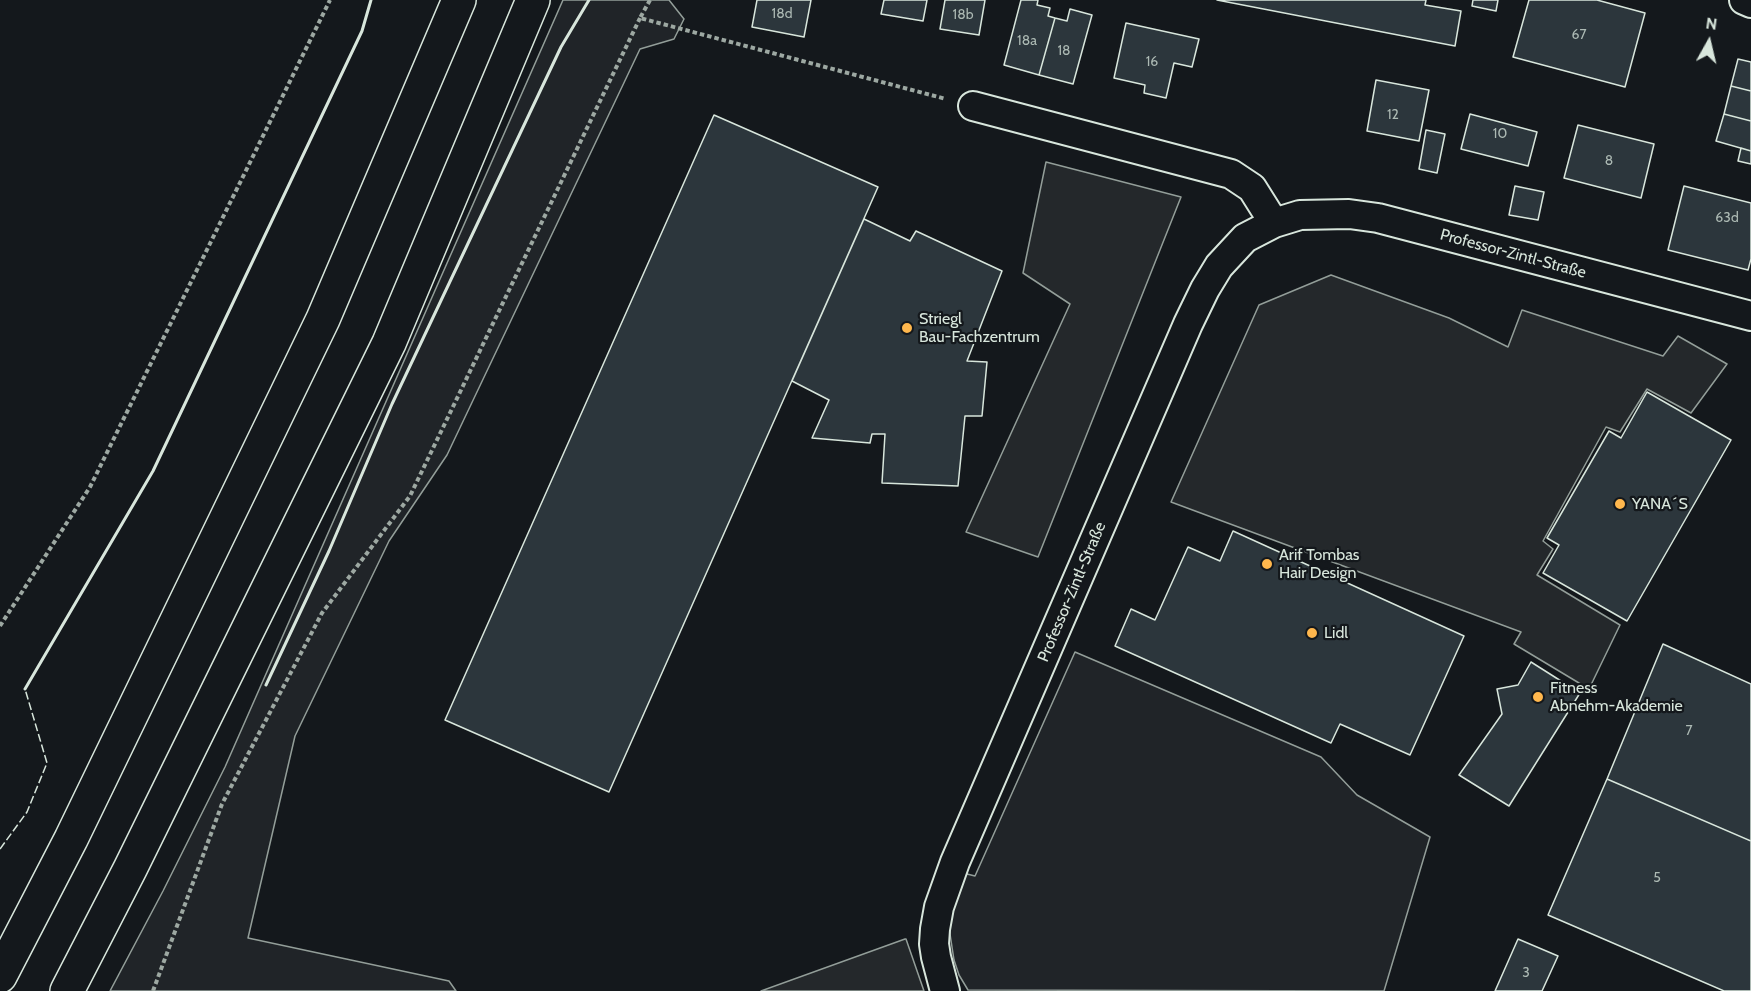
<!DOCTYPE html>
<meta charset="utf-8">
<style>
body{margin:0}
#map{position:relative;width:1751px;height:991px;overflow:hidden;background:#14181c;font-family:Cabin,sans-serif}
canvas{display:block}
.north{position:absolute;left:1679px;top:12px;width:60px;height:60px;-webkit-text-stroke:4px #14181c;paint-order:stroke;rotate:8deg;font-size:16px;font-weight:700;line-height:24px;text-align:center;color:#d8e6dc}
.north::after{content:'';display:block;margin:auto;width:21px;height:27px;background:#d8e6dc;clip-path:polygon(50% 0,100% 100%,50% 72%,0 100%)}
</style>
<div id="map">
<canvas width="1751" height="991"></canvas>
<div class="north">N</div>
</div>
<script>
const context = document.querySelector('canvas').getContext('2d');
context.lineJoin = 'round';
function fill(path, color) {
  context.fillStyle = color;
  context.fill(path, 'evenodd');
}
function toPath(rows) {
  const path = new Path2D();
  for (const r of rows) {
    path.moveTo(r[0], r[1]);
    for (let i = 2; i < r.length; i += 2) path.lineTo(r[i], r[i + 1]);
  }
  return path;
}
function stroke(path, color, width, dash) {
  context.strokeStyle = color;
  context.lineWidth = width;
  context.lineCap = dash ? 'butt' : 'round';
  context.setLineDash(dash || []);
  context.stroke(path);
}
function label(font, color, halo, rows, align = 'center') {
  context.font = font + ' Cabin,sans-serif';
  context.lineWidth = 4.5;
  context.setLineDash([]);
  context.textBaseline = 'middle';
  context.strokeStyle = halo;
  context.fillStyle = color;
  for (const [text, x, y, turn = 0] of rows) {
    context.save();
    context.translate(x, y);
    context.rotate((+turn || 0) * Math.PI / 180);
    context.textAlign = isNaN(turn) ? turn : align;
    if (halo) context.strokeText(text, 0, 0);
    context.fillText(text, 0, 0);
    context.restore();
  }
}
const green = toPath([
 [563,0,669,0,684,19,674,39,640,49,447,455,389,541,295,736,248,938,449,981,456,991,110,991,163,891,225,767,563,0],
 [1075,652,1321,757,1357,795,1430,837,1384,991,968,990,959,975,954,960,950,934,951,911,963,873,975,876,1075,652]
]);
fill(green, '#202428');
stroke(green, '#939e99', 1.5);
const parking = toPath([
 [1046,162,1181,197,1038,557,966,532,1070,304,1023,273,1046,162],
 [1331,275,1449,318,1508,347,1522,310,1663,356,1678,336,1727,364,1691,413,1647,389,1620,432,1606,427,1543,541,1553,549,1537,575,1620,625,1589,689,1514,644,1521,632,1171,502,1259,305,1331,275],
 [906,939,924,991,761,991,905,939,906,939]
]);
fill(parking, '#24282b');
stroke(parking, '#939e99', 1.5);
const building = toPath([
 [757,0,811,0,804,37,752,27,757,0],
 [884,0,927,0,923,21,881,14,884,0],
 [945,0,985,0,979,35,940,29,945,0],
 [1021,0,1038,0,1037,5,1050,8,1048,16,1055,18,1039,75,1004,65,1021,0],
 [1217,0,1426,0,1425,5,1461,11,1455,46,1217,0],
 [1473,0,1498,0,1496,11,1472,6,1473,0],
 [1529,0,1597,0,1645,13,1625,87,1513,57,1529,0],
 [1070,9,1092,15,1073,84,1039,75,1055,18,1067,21,1070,9],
 [1126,23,1199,39,1192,67,1174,63,1166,98,1144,93,1145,85,1114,78,1126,23],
 [1738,59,1751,62,1751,91,1731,86,1738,59],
 [1376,80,1429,90,1419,141,1367,131,1376,80],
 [1731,86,1751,91,1751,121,1724,114,1731,86],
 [1470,114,1537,132,1528,166,1461,149,1470,114],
 [1724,114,1751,121,1751,151,1716,141,1724,114],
 [714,115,878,187,609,792,445,720,714,115],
 [1578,125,1654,144,1641,198,1564,178,1578,125],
 [1426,130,1445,134,1437,173,1419,169,1426,130],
 [1741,148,1751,151,1751,164,1738,161,1741,148],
 [1515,186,1544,192,1538,220,1509,215,1515,186],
 [1684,186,1751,203,1751,259,1748,270,1668,250,1684,186],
 [864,219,910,241,916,231,1002,271,967,361,987,362,982,416,965,416,958,486,882,483,885,434,872,434,870,443,812,438,829,400,792,381,864,219],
 [1647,392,1731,440,1627,621,1543,573,1559,545,1547,538,1609,431,1621,438,1647,392],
 [1233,531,1464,636,1410,755,1340,724,1331,743,1115,646,1131,609,1155,620,1188,547,1220,561,1233,531],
 [1663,644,1751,684,1751,841,1607,779,1663,644],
 [1531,662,1580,693,1509,806,1459,775,1502,714,1497,689,1518,685,1531,662],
 [1607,779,1751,841,1751,991,1724,991,1548,915,1607,779],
 [1518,939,1558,956,1542,991,1495,991,1518,939]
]);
fill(building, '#2c363c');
stroke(building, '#d8e6dc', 1.5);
const street = toPath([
 [1744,0,1751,3],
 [973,106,1231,174,1252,188,1274,223],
 [945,991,936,957,934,944,935,929,939,907,955,862,1188,324,1205,289,1219,266,1245,238,1274,223,1300,215,1349,214,1378,218,1751,316]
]);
const highway = toPath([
 [0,976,71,839,323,319,459,0],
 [67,991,130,869,389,343,533,0]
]);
stroke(street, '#d8e6dc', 32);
stroke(highway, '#d8e6dc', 36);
stroke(toPath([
 [650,0,640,18,946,99],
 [0,626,90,487,330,0],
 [153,991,222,804,322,613,410,496,640,18]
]), '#9da8a2', 4, [4.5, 3]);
stroke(street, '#14181c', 28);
stroke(highway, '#14181c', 33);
stroke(toPath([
 [0,849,27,812,47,763,25,689]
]), '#d8e6dc', 1.5, [8, 3]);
stroke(toPath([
 [266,685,329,551,392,404,561,47,589,0],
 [25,689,153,471,362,31,371,0]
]), '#d8e6dc', 3);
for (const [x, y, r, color] of [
 [907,328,6,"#ffb74d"],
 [1620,504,6,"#ffb74d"],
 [1267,564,6,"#ffb74d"],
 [1312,633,6,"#ffb74d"],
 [1538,697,6,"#ffb74d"]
]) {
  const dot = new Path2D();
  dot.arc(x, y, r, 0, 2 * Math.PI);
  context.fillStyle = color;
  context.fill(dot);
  stroke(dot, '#14181c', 2);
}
label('14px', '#adbab4', null, [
 ["18d",782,14],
 ["18b",963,15],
 ["67",1579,35],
 ["18a",1027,41],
 ["18",1064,51],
 ["16",1152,62],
 ["12",1393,115],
 ["10",1500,134],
 ["8",1609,161],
 ["63d",1727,218],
 ["7",1689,731],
 ["5",1657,878],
 ["3",1526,973]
]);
label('16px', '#d8e6dc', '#14181c', [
 ["Professor-Zintl-Straße",1513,254,15],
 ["Professor-Zintl-Straße",1072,592,-67]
]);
label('16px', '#d8e6dc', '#14181c', [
 ["Striegl",919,319],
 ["Bau-Fachzentrum",919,337],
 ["YANA´S",1632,504],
 ["Arif Tombas",1279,555],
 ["Hair Design",1279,573],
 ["Lidl",1324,633],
 ["Fitness",1550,688],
 ["Abnehm-Akademie",1550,706]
], 'left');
</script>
